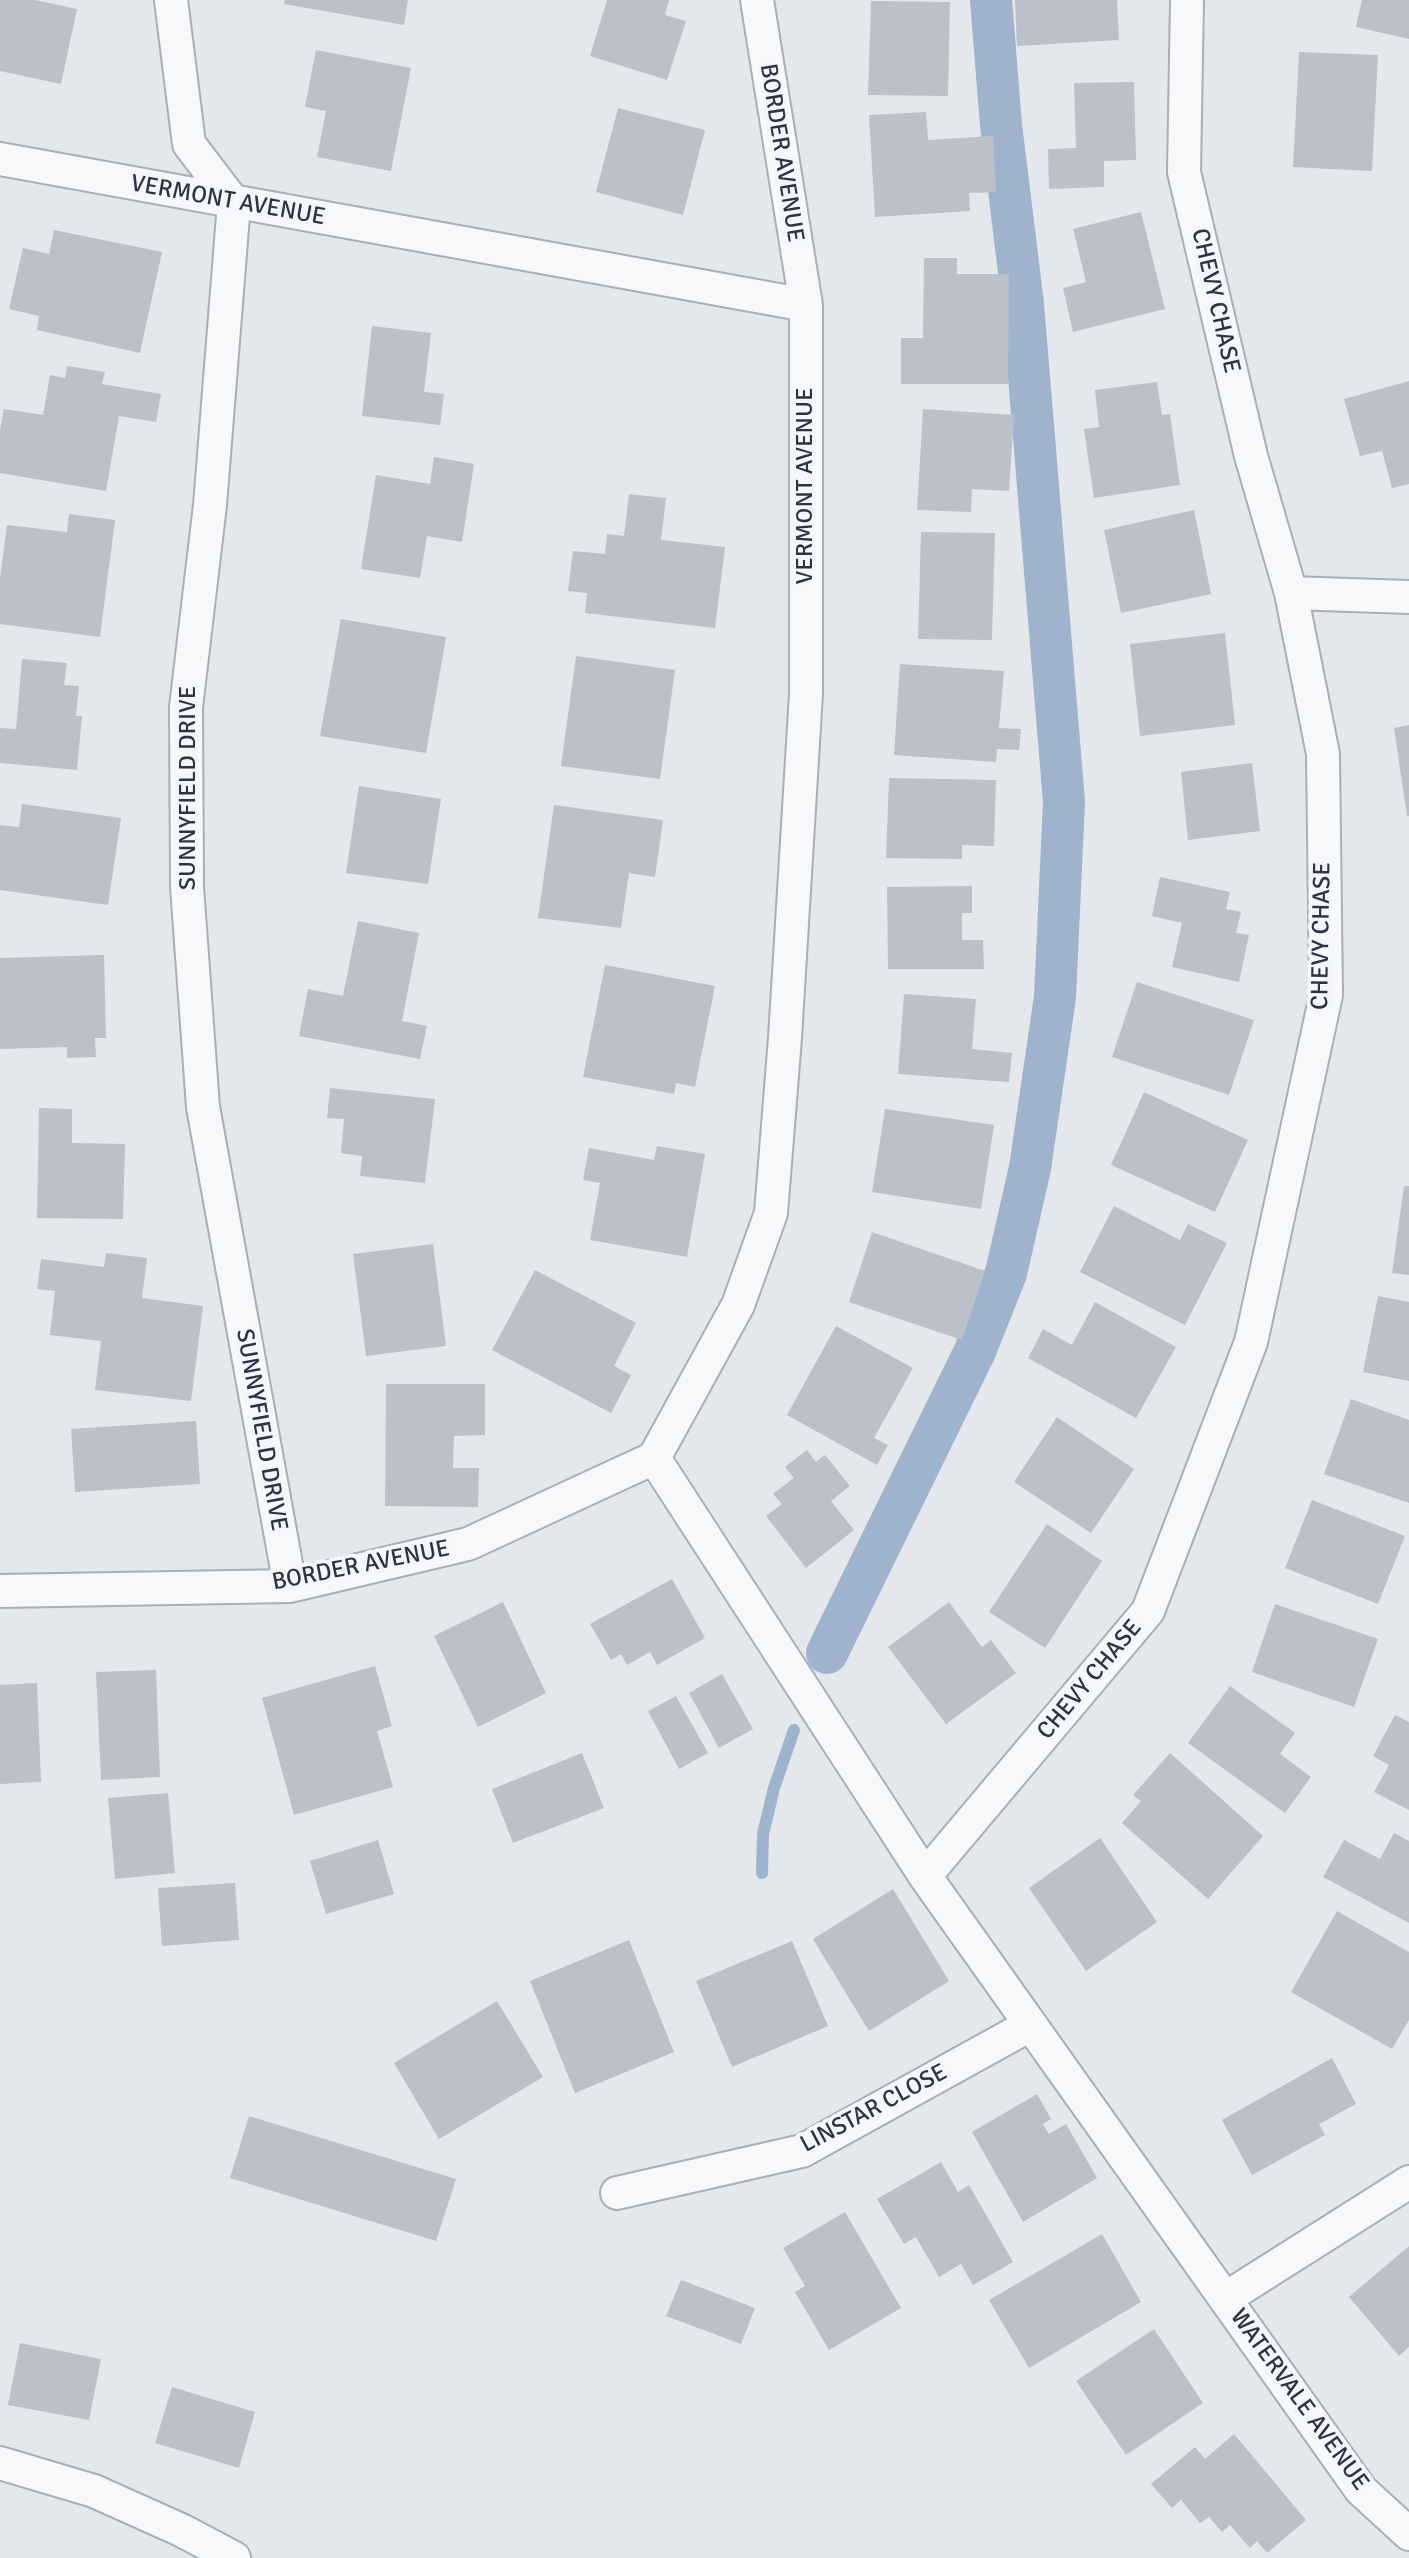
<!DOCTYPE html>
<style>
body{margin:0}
canvas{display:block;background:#e4e7ec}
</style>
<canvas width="1409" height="2558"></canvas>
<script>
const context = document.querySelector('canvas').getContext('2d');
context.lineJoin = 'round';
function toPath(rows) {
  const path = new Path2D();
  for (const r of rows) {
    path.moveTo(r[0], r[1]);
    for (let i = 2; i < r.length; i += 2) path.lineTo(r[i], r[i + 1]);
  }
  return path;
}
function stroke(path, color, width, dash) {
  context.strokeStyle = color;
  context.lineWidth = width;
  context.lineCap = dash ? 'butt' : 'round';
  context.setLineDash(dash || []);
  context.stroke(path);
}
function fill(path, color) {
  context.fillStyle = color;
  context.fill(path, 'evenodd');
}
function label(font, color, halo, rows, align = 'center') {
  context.font = font + ' Signika,sans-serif';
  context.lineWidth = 8;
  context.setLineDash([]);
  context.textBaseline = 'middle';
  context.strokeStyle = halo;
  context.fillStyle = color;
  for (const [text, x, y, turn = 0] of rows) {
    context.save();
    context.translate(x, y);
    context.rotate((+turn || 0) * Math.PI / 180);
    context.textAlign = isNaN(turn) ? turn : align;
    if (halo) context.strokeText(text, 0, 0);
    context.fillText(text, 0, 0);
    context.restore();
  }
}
stroke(toPath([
 [762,1873,763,1834,774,1788,794,1730]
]), '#9fb4cc', 12);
stroke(toPath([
 [827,1653,975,1351,1006,1273,1030,1168,1055,997,1064,802,1023,304,1001,125,991,0]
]), '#9fb4cc', 42);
fill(toPath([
 [0,0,35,0,77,9,61,84,0,71],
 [285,0,408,0,404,25,284,4],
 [607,0,669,0,665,15,686,21,667,80,590,56],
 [1015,0,1117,0,1119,40,1017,46],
 [1362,0,1409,0,1409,39,1356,27],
 [871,1,950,2,948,96,868,95],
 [316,50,411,68,391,171,317,157,326,111,305,107],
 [1299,52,1378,55,1372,171,1293,167],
 [1134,82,1136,160,1104,161,1104,187,1049,189,1048,149,1076,148,1074,83],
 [618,108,705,130,683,215,596,192],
 [926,112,928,140,993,136,996,192,969,193,970,211,875,217,869,115],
 [1141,212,1165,309,1073,332,1063,288,1086,282,1073,229],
 [54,230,162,252,140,353,37,330,39,316,9,309,23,248,49,254],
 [924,258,957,258,957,274,1009,274,1008,384,901,384,901,338,923,338],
 [372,326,431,333,424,392,444,394,440,425,362,416],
 [67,366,105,372,102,384,161,394,156,422,119,416,106,491,0,473,0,430,4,409,43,415,50,375,65,378],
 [1409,381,1409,484,1392,488,1382,451,1360,456,1344,399],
 [1157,382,1162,415,1170,414,1180,485,1094,498,1084,429,1099,427,1095,390],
 [923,409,1014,415,1009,491,972,489,971,512,917,510],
 [434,457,474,464,462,542,427,536,420,578,361,569,376,475,430,484],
 [629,494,666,498,661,540,725,547,715,628,585,613,587,593,568,591,573,551,605,554,607,534,624,536],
 [1194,510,1211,594,1121,613,1104,530],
 [69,514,115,520,100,637,0,624,0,578,7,525,67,532],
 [921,532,995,533,992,640,918,639],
 [341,619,446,637,426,753,320,736],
 [1225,633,1235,725,1140,736,1130,644],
 [576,656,675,670,660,779,561,766],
 [22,659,67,663,64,685,79,686,76,716,82,716,77,770,0,763,0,728,16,729],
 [900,664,1004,671,999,728,1021,729,1019,750,997,749,996,762,894,755],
 [1409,725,1409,816,1407,816,1394,728],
 [1252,763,1260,831,1188,840,1181,772],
 [889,778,996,780,994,846,962,845,962,859,886,858],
 [359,786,441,799,428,884,346,873],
 [22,804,121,818,108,905,0,890,0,825,19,827],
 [554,805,663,820,655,877,629,873,621,928,538,918],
 [1160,877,1230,892,1226,909,1241,912,1236,933,1249,935,1239,982,1172,967,1182,923,1152,916],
 [972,886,972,913,962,913,962,940,983,940,984,969,888,969,887,887],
 [358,921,419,933,402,1021,427,1026,420,1059,299,1036,308,989,343,996],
 [104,955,106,1038,95,1038,96,1057,67,1058,67,1047,0,1049,0,958],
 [605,965,715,986,695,1087,676,1083,674,1094,583,1077],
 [1137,982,1254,1020,1229,1095,1112,1057],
 [904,994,976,999,972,1049,1012,1053,1009,1082,898,1074],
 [330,1088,435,1099,425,1183,360,1176,362,1156,341,1153,344,1119,327,1118],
 [1144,1092,1248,1140,1215,1212,1111,1165],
 [39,1108,72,1109,72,1143,125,1144,123,1219,37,1218],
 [885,1109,994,1125,981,1209,872,1192],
 [657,1146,705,1154,687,1257,590,1240,600,1183,583,1180,589,1148,654,1160],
 [1404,1186,1409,1186,1409,1275,1392,1273],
 [1114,1206,1180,1240,1188,1224,1227,1243,1185,1325,1080,1272],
 [872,1232,985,1271,962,1340,849,1302],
 [433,1244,446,1346,366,1356,353,1254],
 [106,1253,147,1258,142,1298,203,1306,191,1401,95,1390,101,1341,50,1335,55,1291,37,1289,41,1259,104,1267],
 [535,1270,636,1323,614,1366,631,1375,611,1413,492,1350],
 [1378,1296,1409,1302,1409,1381,1363,1372],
 [1095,1302,1176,1347,1136,1418,1028,1358,1043,1329,1072,1345],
 [836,1326,913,1368,874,1438,888,1445,877,1465,787,1415],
 [386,1384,485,1384,485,1435,454,1436,453,1468,479,1468,478,1507,385,1506],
 [1351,1399,1409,1420,1409,1503,1324,1474],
 [1057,1417,1134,1469,1091,1533,1014,1482],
 [196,1421,200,1484,75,1492,71,1429],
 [807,1450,816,1462,825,1455,850,1486,831,1501,854,1530,806,1568,766,1516,782,1504,773,1494,794,1478,785,1467],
 [1312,1500,1405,1536,1378,1604,1285,1568],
 [1047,1524,1102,1561,1045,1648,989,1612],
 [672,1579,705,1638,657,1665,650,1652,627,1665,621,1654,611,1660,590,1624],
 [503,1602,546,1693,478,1727,434,1636],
 [949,1602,982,1647,991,1640,1016,1673,946,1724,888,1647],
 [1275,1604,1378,1639,1354,1707,1252,1672],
 [375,1666,392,1726,377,1731,393,1787,294,1815,262,1698],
 [156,1670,160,1777,101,1780,96,1672],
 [722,1674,753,1729,719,1748,689,1693],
 [37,1683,41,1782,0,1784,0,1685],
 [1230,1686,1295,1733,1280,1754,1311,1777,1285,1813,1188,1743],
 [676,1696,708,1753,679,1769,648,1711],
 [1395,1715,1409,1722,1409,1810,1374,1792,1389,1765,1373,1756],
 [582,1753,604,1808,513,1843,492,1789],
 [1170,1753,1263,1836,1208,1899,1122,1823,1141,1801,1133,1795],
 [168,1793,175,1873,115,1879,108,1798],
 [1394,1833,1409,1841,1409,1923,1323,1877,1344,1840,1380,1859],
 [1100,1838,1157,1922,1086,1971,1029,1888],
 [378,1840,394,1894,326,1914,310,1861],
 [235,1883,239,1940,162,1946,158,1888],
 [893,1889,949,1981,869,2031,813,1939],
 [1337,1911,1409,1952,1409,2020,1392,2049,1291,1992],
 [629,1940,674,2052,575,2093,530,1981],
 [792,1941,828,2026,732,2067,696,1981],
 [497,2001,543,2077,439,2139,394,2063],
 [1332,2058,1356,2104,1319,2124,1325,2135,1252,2175,1222,2120],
 [1037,2094,1051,2119,1043,2124,1049,2134,1066,2124,1097,2178,1023,2222,972,2132],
 [249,2116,456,2179,436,2241,230,2178],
 [941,2162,958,2192,969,2185,1013,2262,973,2285,961,2264,939,2277,916,2237,904,2244,877,2199],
 [845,2212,901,2308,829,2350,795,2292,805,2286,783,2248],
 [1102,2234,1141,2302,1029,2368,989,2300],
 [1409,2246,1409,2347,1399,2356,1349,2297],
 [681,2280,755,2308,741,2344,666,2316],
 [1154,2329,1203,2403,1126,2455,1076,2381],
 [20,2343,101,2359,89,2420,8,2405],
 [172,2387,255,2412,239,2468,155,2443],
 [1234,2434,1306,2520,1267,2553,1257,2541,1250,2548,1230,2525,1222,2532,1209,2517,1200,2523,1181,2500,1172,2508,1151,2484,1195,2447,1205,2459]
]), '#bbc0ca');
const minor = toPath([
 [171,0,189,144,234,203,210,505,186,707,187,887,203,1107,290,1586],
 [0,159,806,305],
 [1291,593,1409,597],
 [654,1458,738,1305,771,1213,785,1038,806,694,806,305,757,0],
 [654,1458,925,1876,1361,2490,1409,2534],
 [0,1591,290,1586,468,1544,654,1458],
 [925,1876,1148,1611,1251,1342,1326,995,1323,754,1291,593,1251,456,1184,172,1187,0],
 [617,2193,802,2151,1030,2025],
 [1226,2298,1409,2182],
 [0,2463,94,2491,181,2530,234,2558]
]);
stroke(minor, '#a9aeb7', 36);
stroke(minor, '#f7f8fa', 32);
label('24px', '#2b3445', '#f4f6f9', [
 ["BORDER AVENUE",781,153,81],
 ["VERMONT AVENUE",228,201,10],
 ["CHEVY CHASE",1215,301,77],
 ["VERMONT AVENUE",806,486,-90],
 ["SUNNYFIELD DRIVE",189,788,-90],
 ["CHEVY CHASE",1322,936,-89],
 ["SUNNYFIELD DRIVE",261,1430,80],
 ["BORDER AVENUE",361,1566,-11],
 ["CHEVY CHASE",1090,1680,-50],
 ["LINSTAR CLOSE",874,2109,-28],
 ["WATERVALE AVENUE",1299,2400,54]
]);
</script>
